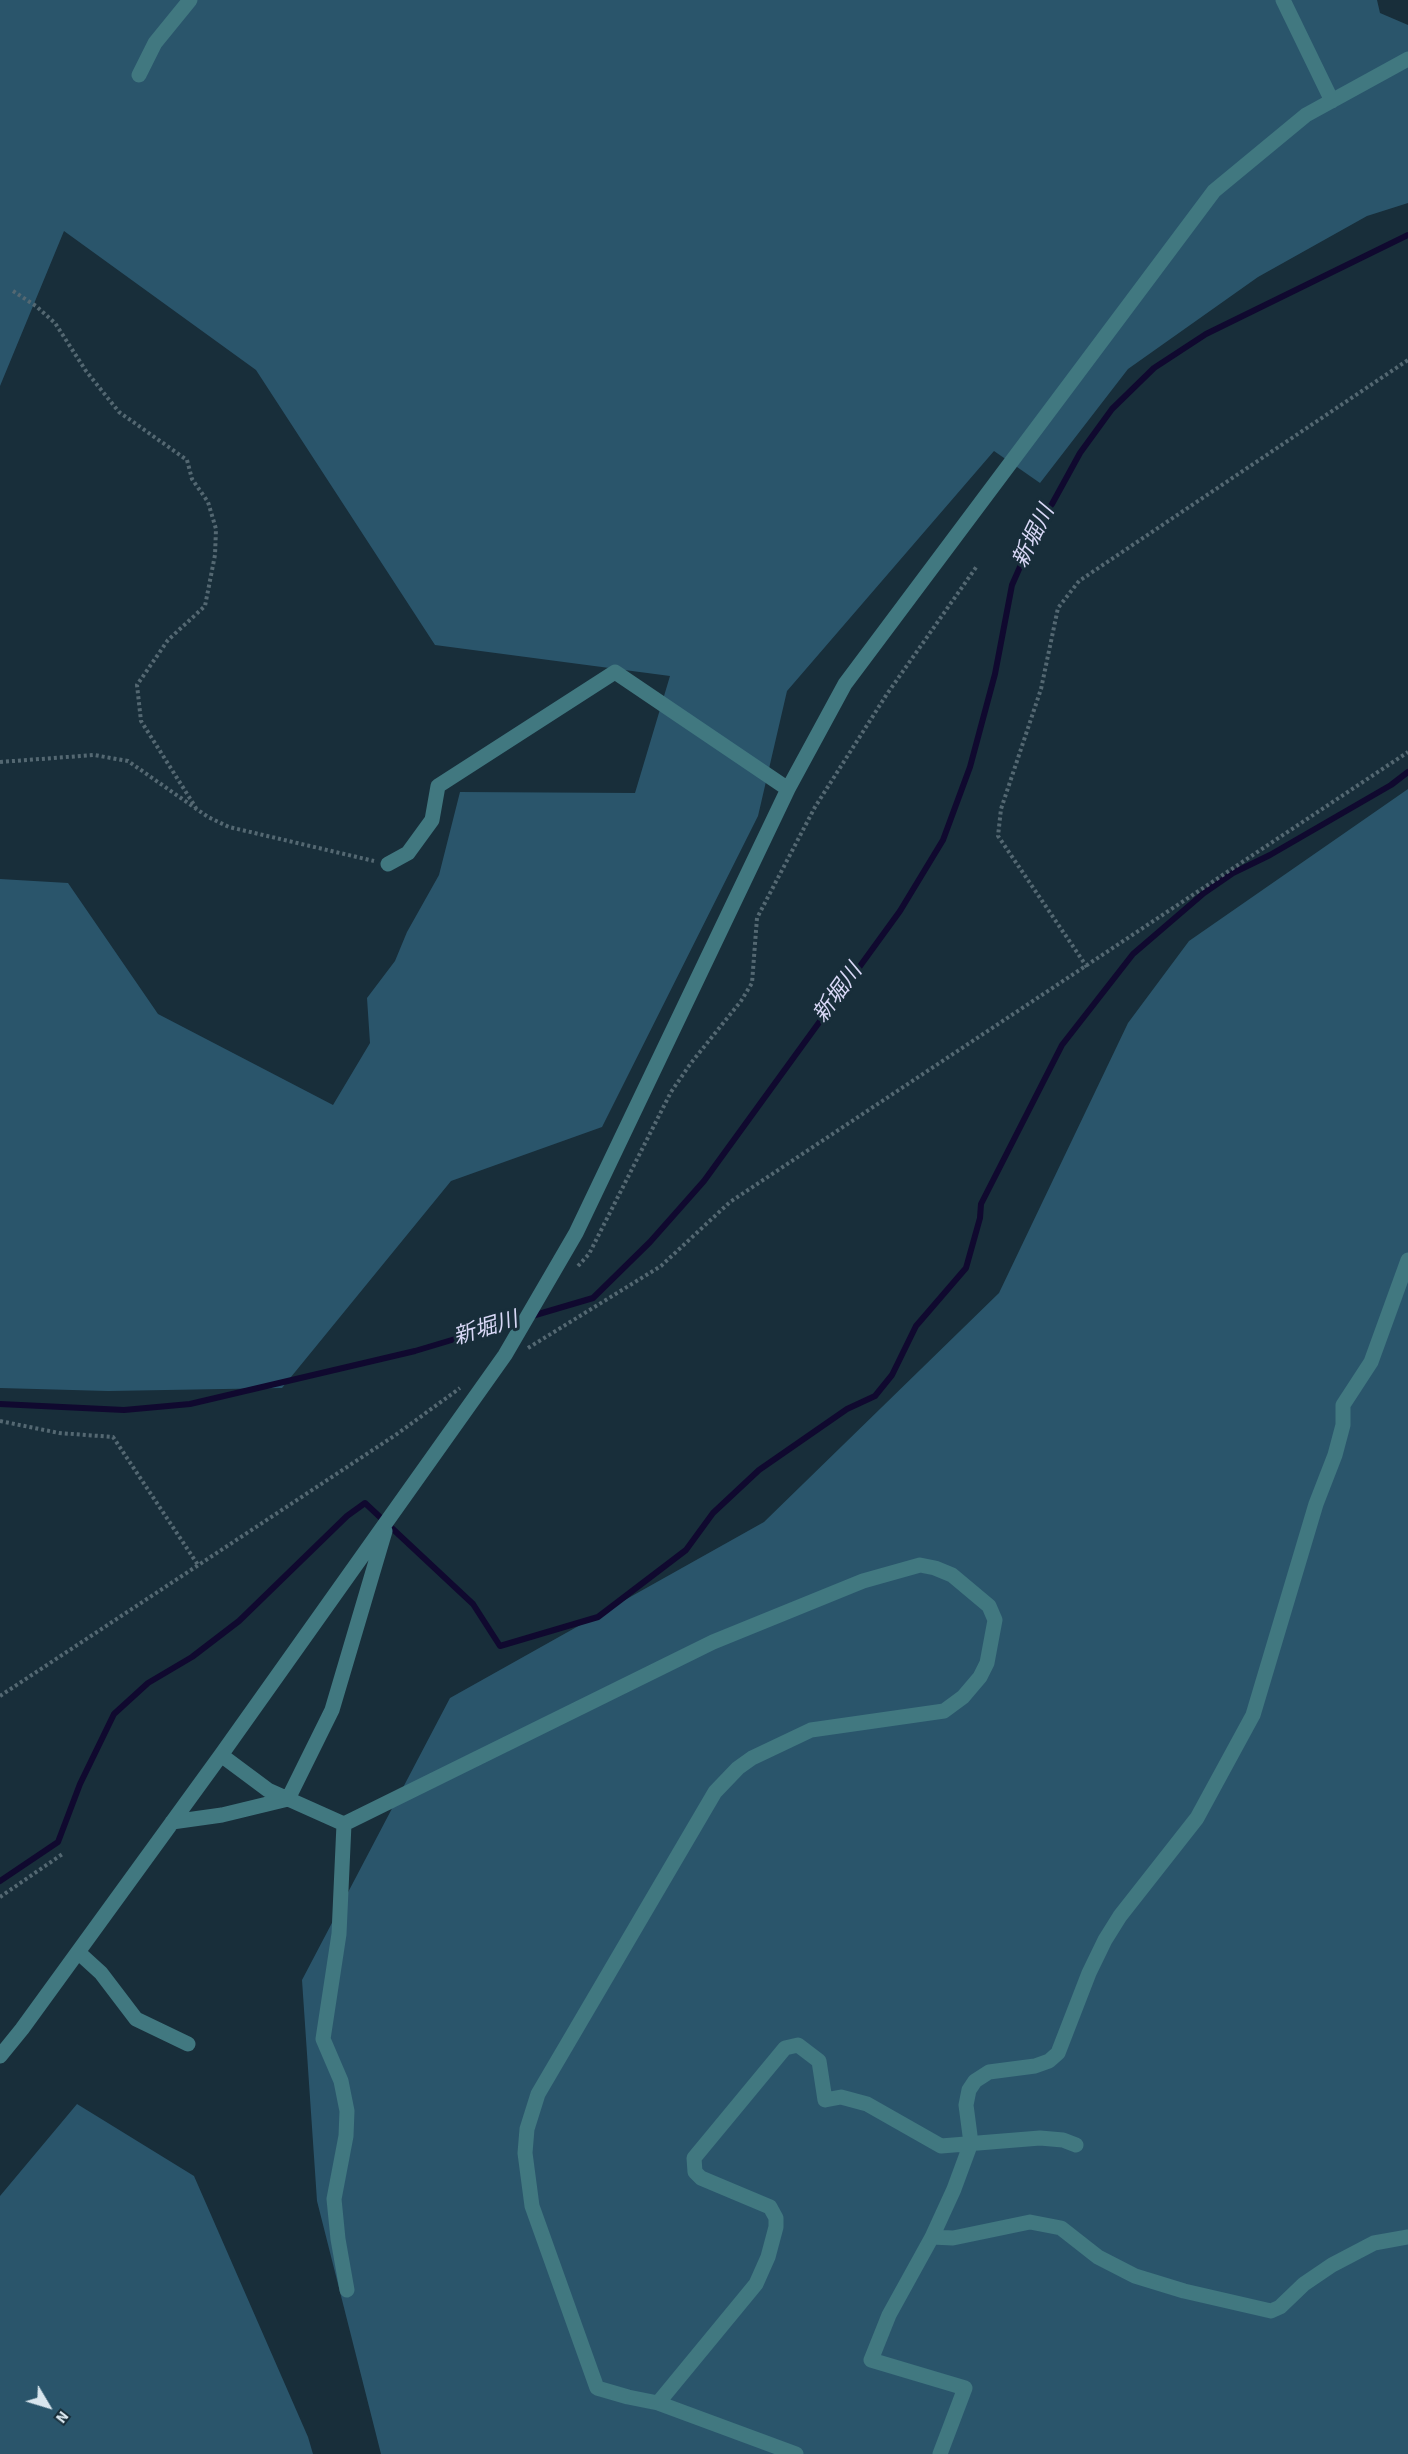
<!DOCTYPE html>
<meta charset="utf-8">
<style>
body{margin:0}
#map{position:relative;width:1408px;height:2454px;overflow:hidden;background:#182e3a;font-family:"Source Sans 3",sans-serif}
canvas{display:block}
.north{position:absolute;left:18px;top:2376px;width:60px;height:60px;-webkit-text-stroke:4px #182e3a;paint-order:stroke;rotate:128deg;font-size:16px;font-weight:700;line-height:24px;text-align:center;color:#d9e6ee}
.north::after{content:'';display:block;margin:auto;width:21px;height:27px;background:#d9e6ee;clip-path:polygon(50% 0,100% 100%,50% 72%,0 100%)}
</style>
<div id="map">
<canvas width="1408" height="2454"></canvas>
<div class="north">N</div>
</div>
<script>
const context = document.querySelector('canvas').getContext('2d');
context.lineJoin = 'round';
function fill(path, color) {
  context.fillStyle = color;
  context.fill(path, 'evenodd');
}
function toPath(rows) {
  const path = new Path2D();
  for (const r of rows) {
    path.moveTo(r[0], r[1]);
    for (let i = 2; i < r.length; i += 2) path.lineTo(r[i], r[i + 1]);
  }
  return path;
}
function stroke(path, color, width, dash) {
  context.strokeStyle = color;
  context.lineWidth = width;
  context.lineCap = dash ? 'butt' : 'round';
  context.setLineDash(dash || []);
  context.stroke(path);
}
function label(font, color, halo, rows, align = 'center') {
  context.font = font + ' "Source Sans 3","Noto Sans JP",sans-serif';
  context.lineWidth = 6;
  context.setLineDash([]);
  context.textBaseline = 'middle';
  context.strokeStyle = halo;
  context.fillStyle = color;
  for (const [text, x, y, turn = 0] of rows) {
    context.save();
    context.translate(x, y);
    context.rotate((+turn || 0) * Math.PI / 180);
    context.textAlign = isNaN(turn) ? turn : align;
    if (halo) context.strokeText(text, 0, 0);
    context.fillText(text, 0, 0);
    context.restore();
  }
}
fill(toPath([
 [0,0,1377,0,1380,13,1408,25,1408,203,1367,216,1258,277,1128,369,1040,483,994,451,787,691,758,816,602,1127,451,1181,282,1388,108,1391,0,1388,0,879,68,883,158,1014,333,1105,370,1043,367,998,395,961,407,932,439,875,460,792,635,793,670,676,435,645,256,370,64,231,0,386],
 [1408,789,1408,2454,381,2454,317,2201,302,1980,450,1698,764,1522,999,1293,1128,1023,1189,941],
 [77,2104,194,2176,308,2437,313,2454,0,2454,0,2196]
]), '#2a556b');
stroke(toPath([
 [532,1316,593,1298,650,1242,704,1181,900,911,943,840,970,767,995,674,1012,585,1042,517,1052,504,1080,453,1112,409,1154,368,1206,334,1408,235],
 [0,1404,124,1410,190,1404,415,1351,522,1319],
 [0,1881,58,1842,80,1784,114,1714,148,1683,192,1657,239,1621,347,1516,365,1503,473,1604,500,1646,598,1617,686,1550,713,1513,759,1470,847,1409,875,1396,892,1375,916,1326,966,1268,980,1218,981,1204,1062,1045,1133,954,1204,893,1233,873,1270,855,1391,785,1408,772]
]), '#10092f', 6);
stroke(toPath([
 [13,291,36,306,55,323,86,371,119,412,187,460,192,479,208,502,216,529,215,555,205,606,168,640,137,685,141,721,196,808],
 [0,762,94,755,128,761,208,817,229,827,374,861],
 [1087,967,998,836,1001,809,1041,689,1058,608,1079,581,1408,360],
 [578,1266,589,1254,671,1092,691,1063,741,1001,752,983,757,918,815,807,887,694,977,566],
 [528,1348,661,1266,730,1202,1408,752],
 [0,1421,59,1433,113,1437,198,1565],
 [0,1696,397,1434,460,1388],
 [0,1897,64,1853]
]), '#546872', 4, [3, 3]);
stroke(toPath([
 [1283,0,1332,101],
 [139,75,155,43,190,0],
 [388,864,408,853,432,820,438,786,615,672,788,789],
 [221,1755,268,1790,344,1824],
 [172,1822,222,1815,288,1799,332,1710,385,1531],
 [344,1824,713,1642,863,1581,920,1565,935,1568,952,1575,989,1606,995,1620,987,1663,980,1677,963,1697,944,1711,811,1730,752,1758,738,1768,715,1792,538,2094,527,2129,525,2153,532,2206,597,2388,628,2397,658,2403,796,2454],
 [344,1824,339,1934,323,2039,341,2081,347,2111,346,2136,334,2199,338,2239,347,2290],
 [78,1952,101,1973,136,2019,188,2044],
 [0,2056,22,2029,221,1755,505,1355,576,1233,788,789,845,684,1214,191,1306,115,1408,59],
 [932,2237,953,2238,1030,2222,1061,2228,1098,2257,1135,2276,1184,2291,1271,2311,1280,2307,1304,2284,1332,2265,1374,2243,1408,2237],
 [658,2403,756,2284,768,2257,776,2227,776,2218,770,2207,701,2178,695,2172,694,2158,785,2048,798,2045,819,2061,825,2100,841,2097,867,2104,941,2146,1040,2138,1063,2140,1076,2145],
 [940,2454,965,2388,871,2360,889,2315,932,2237,954,2189,971,2143,966,2105,969,2090,975,2081,989,2072,1035,2066,1049,2061,1058,2053,1089,1973,1105,1940,1120,1916,1197,1818,1253,1715,1316,1504,1335,1455,1343,1425,1343,1405,1371,1362,1408,1260]
]), '#417880', 15);
label('italic 22px', '#d8d8f6', '#182e3a', [
 ["新堀川",1035,537,-64],
 ["新堀川",839,994,-54],
 ["新堀川",486,1330,-17]
]);
</script>
